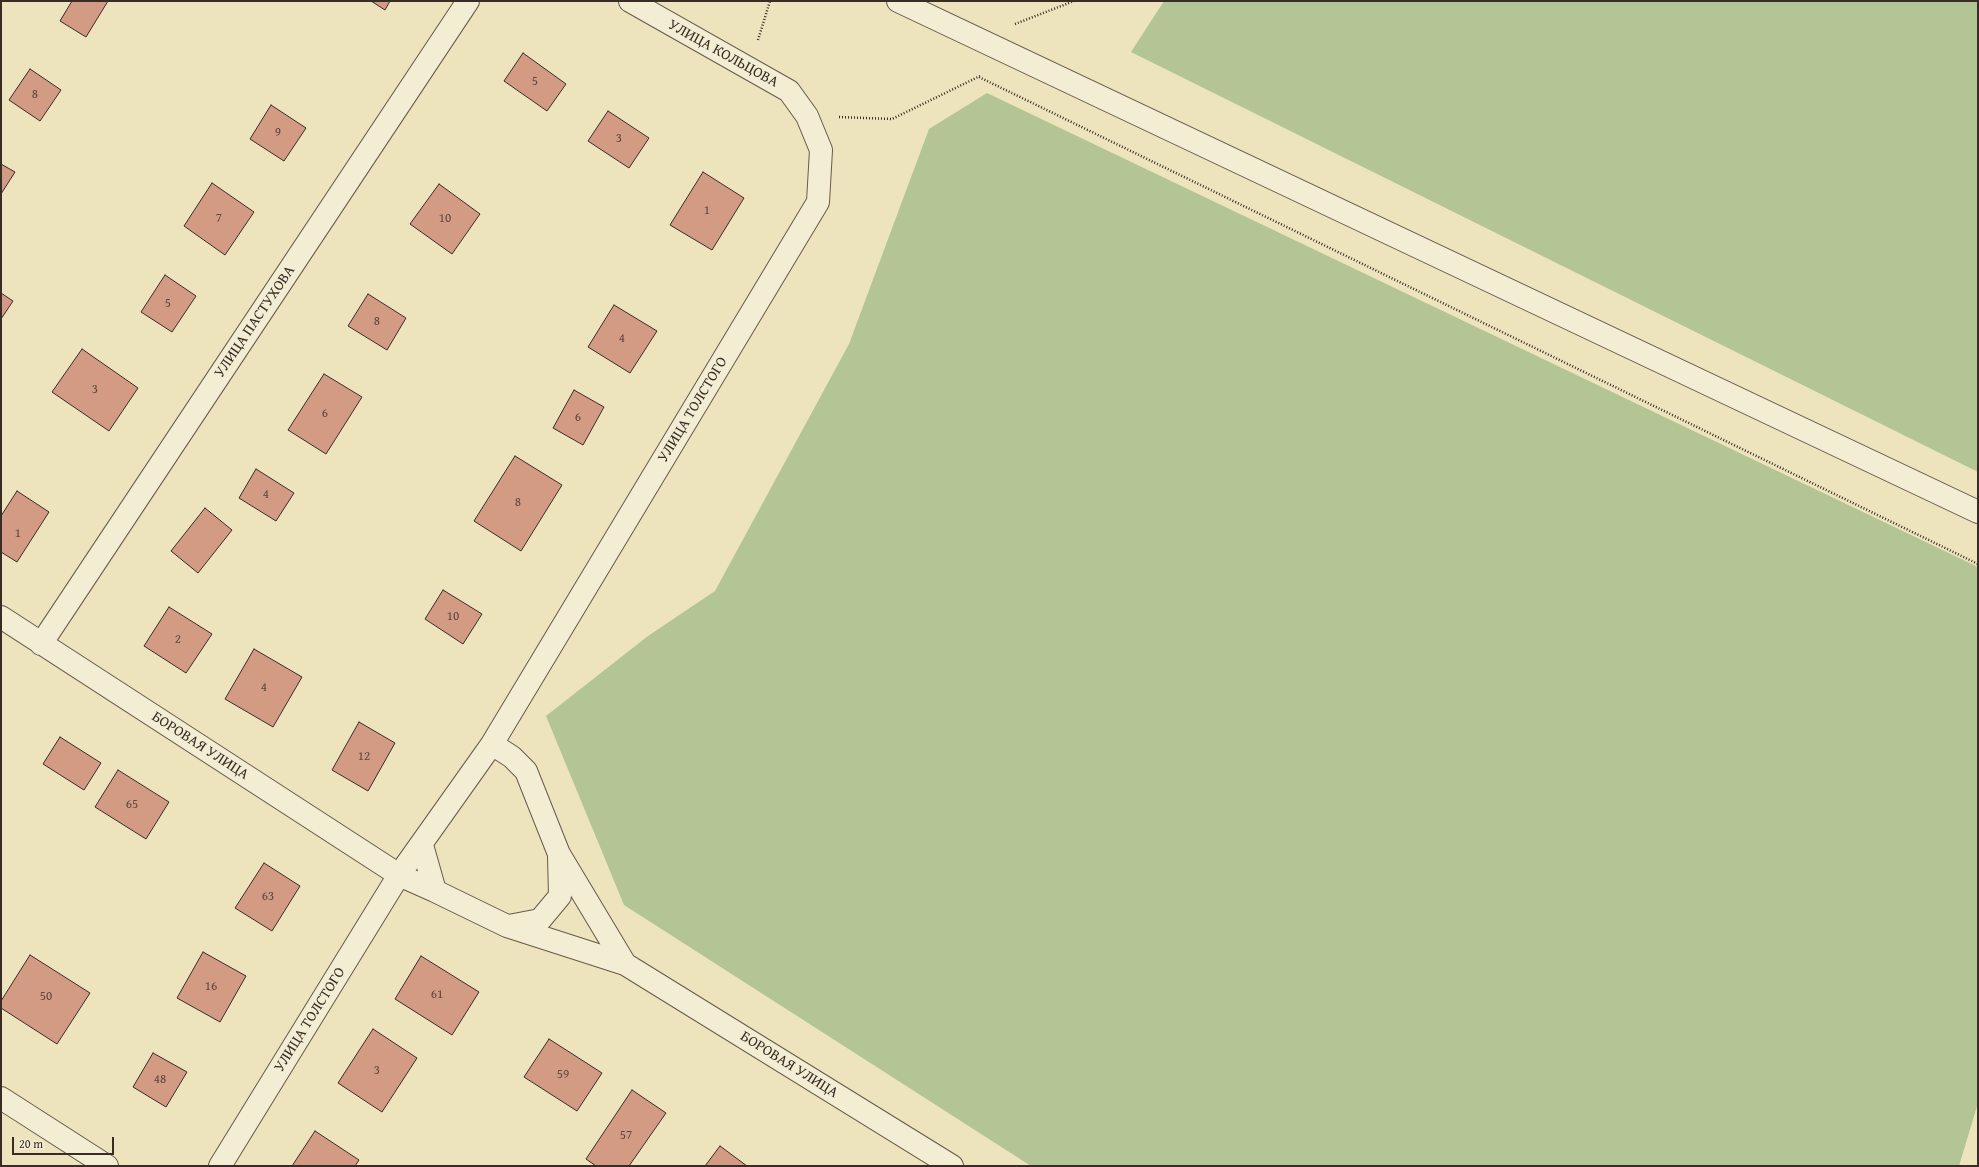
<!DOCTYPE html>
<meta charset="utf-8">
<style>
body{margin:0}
#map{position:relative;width:1979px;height:1167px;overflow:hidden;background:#ede3bc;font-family:"Gentium Book Plus",serif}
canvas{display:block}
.frame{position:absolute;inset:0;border:2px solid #392c26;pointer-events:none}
.scale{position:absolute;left:12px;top:1137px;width:102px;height:18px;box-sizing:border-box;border:2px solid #392c26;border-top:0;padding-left:5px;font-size:12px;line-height:14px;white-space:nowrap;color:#392c26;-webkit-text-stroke:3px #f3edd3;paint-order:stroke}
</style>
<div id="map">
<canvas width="1979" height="1167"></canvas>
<div class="frame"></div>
<div class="scale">20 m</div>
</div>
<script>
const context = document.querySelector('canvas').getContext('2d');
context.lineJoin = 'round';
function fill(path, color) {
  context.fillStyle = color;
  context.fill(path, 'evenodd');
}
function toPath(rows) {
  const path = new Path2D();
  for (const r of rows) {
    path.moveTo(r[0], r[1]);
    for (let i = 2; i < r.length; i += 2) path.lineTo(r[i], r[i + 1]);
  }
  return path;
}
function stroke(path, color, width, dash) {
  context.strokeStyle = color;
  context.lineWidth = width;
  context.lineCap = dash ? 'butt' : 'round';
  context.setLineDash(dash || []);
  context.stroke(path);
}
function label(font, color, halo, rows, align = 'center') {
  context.font = font + ' "Gentium Book Plus",serif';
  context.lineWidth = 3;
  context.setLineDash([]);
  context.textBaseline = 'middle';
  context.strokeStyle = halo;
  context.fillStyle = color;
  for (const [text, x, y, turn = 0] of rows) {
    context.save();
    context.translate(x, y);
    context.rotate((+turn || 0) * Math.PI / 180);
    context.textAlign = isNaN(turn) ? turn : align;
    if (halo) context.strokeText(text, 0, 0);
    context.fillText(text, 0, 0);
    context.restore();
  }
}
fill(toPath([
 [1164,1,1978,1,1978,472,1131,52],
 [987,93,1978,567,1978,1103,1959,1166,1031,1166,624,905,546,716,648,636,715,591,849,344,929,129]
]), '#b3c594');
const building = toPath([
 [72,1,108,1,86,37,60,21,72,1],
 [371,1,390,1,385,10,371,1],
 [523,53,566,84,547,111,504,81,523,53],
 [30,69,61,90,40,121,9,100,30,69],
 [271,105,306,128,284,161,250,139,271,105],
 [608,111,649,138,629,168,588,141,608,111],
 [1,164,15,172,1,194,1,164],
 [703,172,744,198,712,250,670,225,703,172],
 [212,183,254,212,225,255,184,226,212,183],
 [439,184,480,214,452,254,410,224,439,184],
 [165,275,196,296,172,332,141,312,165,275],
 [1,293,13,301,1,319,1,293],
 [368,294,406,318,387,350,348,326,368,294],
 [614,305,657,331,630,373,588,347,614,305],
 [82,349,138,388,109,431,52,392,82,349],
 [324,374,362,397,326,454,288,430,324,374],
 [574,390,604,407,583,445,553,428,574,390],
 [515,456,562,485,521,551,474,521,515,456],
 [256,469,294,493,276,521,239,498,256,469],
 [17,491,49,512,17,562,1,552,1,516,17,491],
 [205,508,232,530,198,573,171,551,205,508],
 [443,590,482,614,463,644,425,619,443,590],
 [169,607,212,634,186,673,144,646,169,607],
 [254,649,302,677,273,727,225,699,254,649],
 [359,722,395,743,368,791,332,770,359,722],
 [60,737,101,763,84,790,43,764,60,737],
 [118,770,169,802,146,839,95,807,118,770],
 [264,863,300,886,272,931,235,908,264,863],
 [203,952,246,976,220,1022,177,998,203,952],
 [30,955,90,993,57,1044,1,1008,1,1001,30,955],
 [421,956,479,992,452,1035,395,999,421,956],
 [373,1029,417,1058,382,1112,338,1083,373,1029],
 [549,1039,602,1073,577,1111,524,1077,549,1039],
 [153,1053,187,1072,166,1107,133,1087,153,1053],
 [632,1090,666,1113,629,1166,596,1166,586,1159,632,1090],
 [315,1131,359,1160,355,1166,292,1166,315,1131],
 [720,1146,747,1166,705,1166,720,1146]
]);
fill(building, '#d39b84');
stroke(building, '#392c26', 1);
const minor = toPath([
 [898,1,1978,512],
 [1,617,399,875,220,1166],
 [41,644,468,1],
 [1,1098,107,1166]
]);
const tertiary = toPath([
 [492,744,512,757,526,771,559,854,625,964],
 [422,845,435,891,507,926,625,964,952,1166],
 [435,891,399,875,492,744,818,202,821,150,807,116,789,91,630,1],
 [509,926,540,920,560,896,559,856]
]);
stroke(minor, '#665a4c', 24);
stroke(tertiary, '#665a4c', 24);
stroke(toPath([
 [1015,24,1074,1],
 [758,40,770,1],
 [979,77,1978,564],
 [839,117,892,119,980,76]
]), '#392c26', 2.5, [1, 2]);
stroke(minor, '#f3edd3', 22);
stroke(tertiary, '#f3edd3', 22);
label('13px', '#60483e', null, [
 ["5",535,82],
 ["8",35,95],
 ["9",278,133],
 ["3",619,139],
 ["1",707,211],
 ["7",219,219],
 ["10",445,219],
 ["5",168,304],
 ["8",377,322],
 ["4",622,339],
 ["3",95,390],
 ["6",325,414],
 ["6",578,418],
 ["4",266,495],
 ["8",518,503],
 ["1",18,534],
 ["10",453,617],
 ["2",178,640],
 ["4",264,688],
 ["12",364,757],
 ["65",132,805],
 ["63",268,897],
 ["16",211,987],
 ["61",437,995],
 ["50",46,997],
 ["3",377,1071],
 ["59",563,1075],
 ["48",160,1080],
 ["57",626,1136]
]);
label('15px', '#392c26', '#f3edd3', [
 ["УЛИЦА КОЛЬЦОВА",723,54,29],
 ["УЛИЦА ПАСТУХОВА",255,322,-56],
 ["УЛИЦА ТОЛСТОГО",693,410,-59],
 ["БОРОВАЯ УЛИЦА",200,746,33],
 ["УЛИЦА ТОЛСТОГО",310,1020,-58],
 ["БОРОВАЯ УЛИЦА",789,1065,32]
]);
</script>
